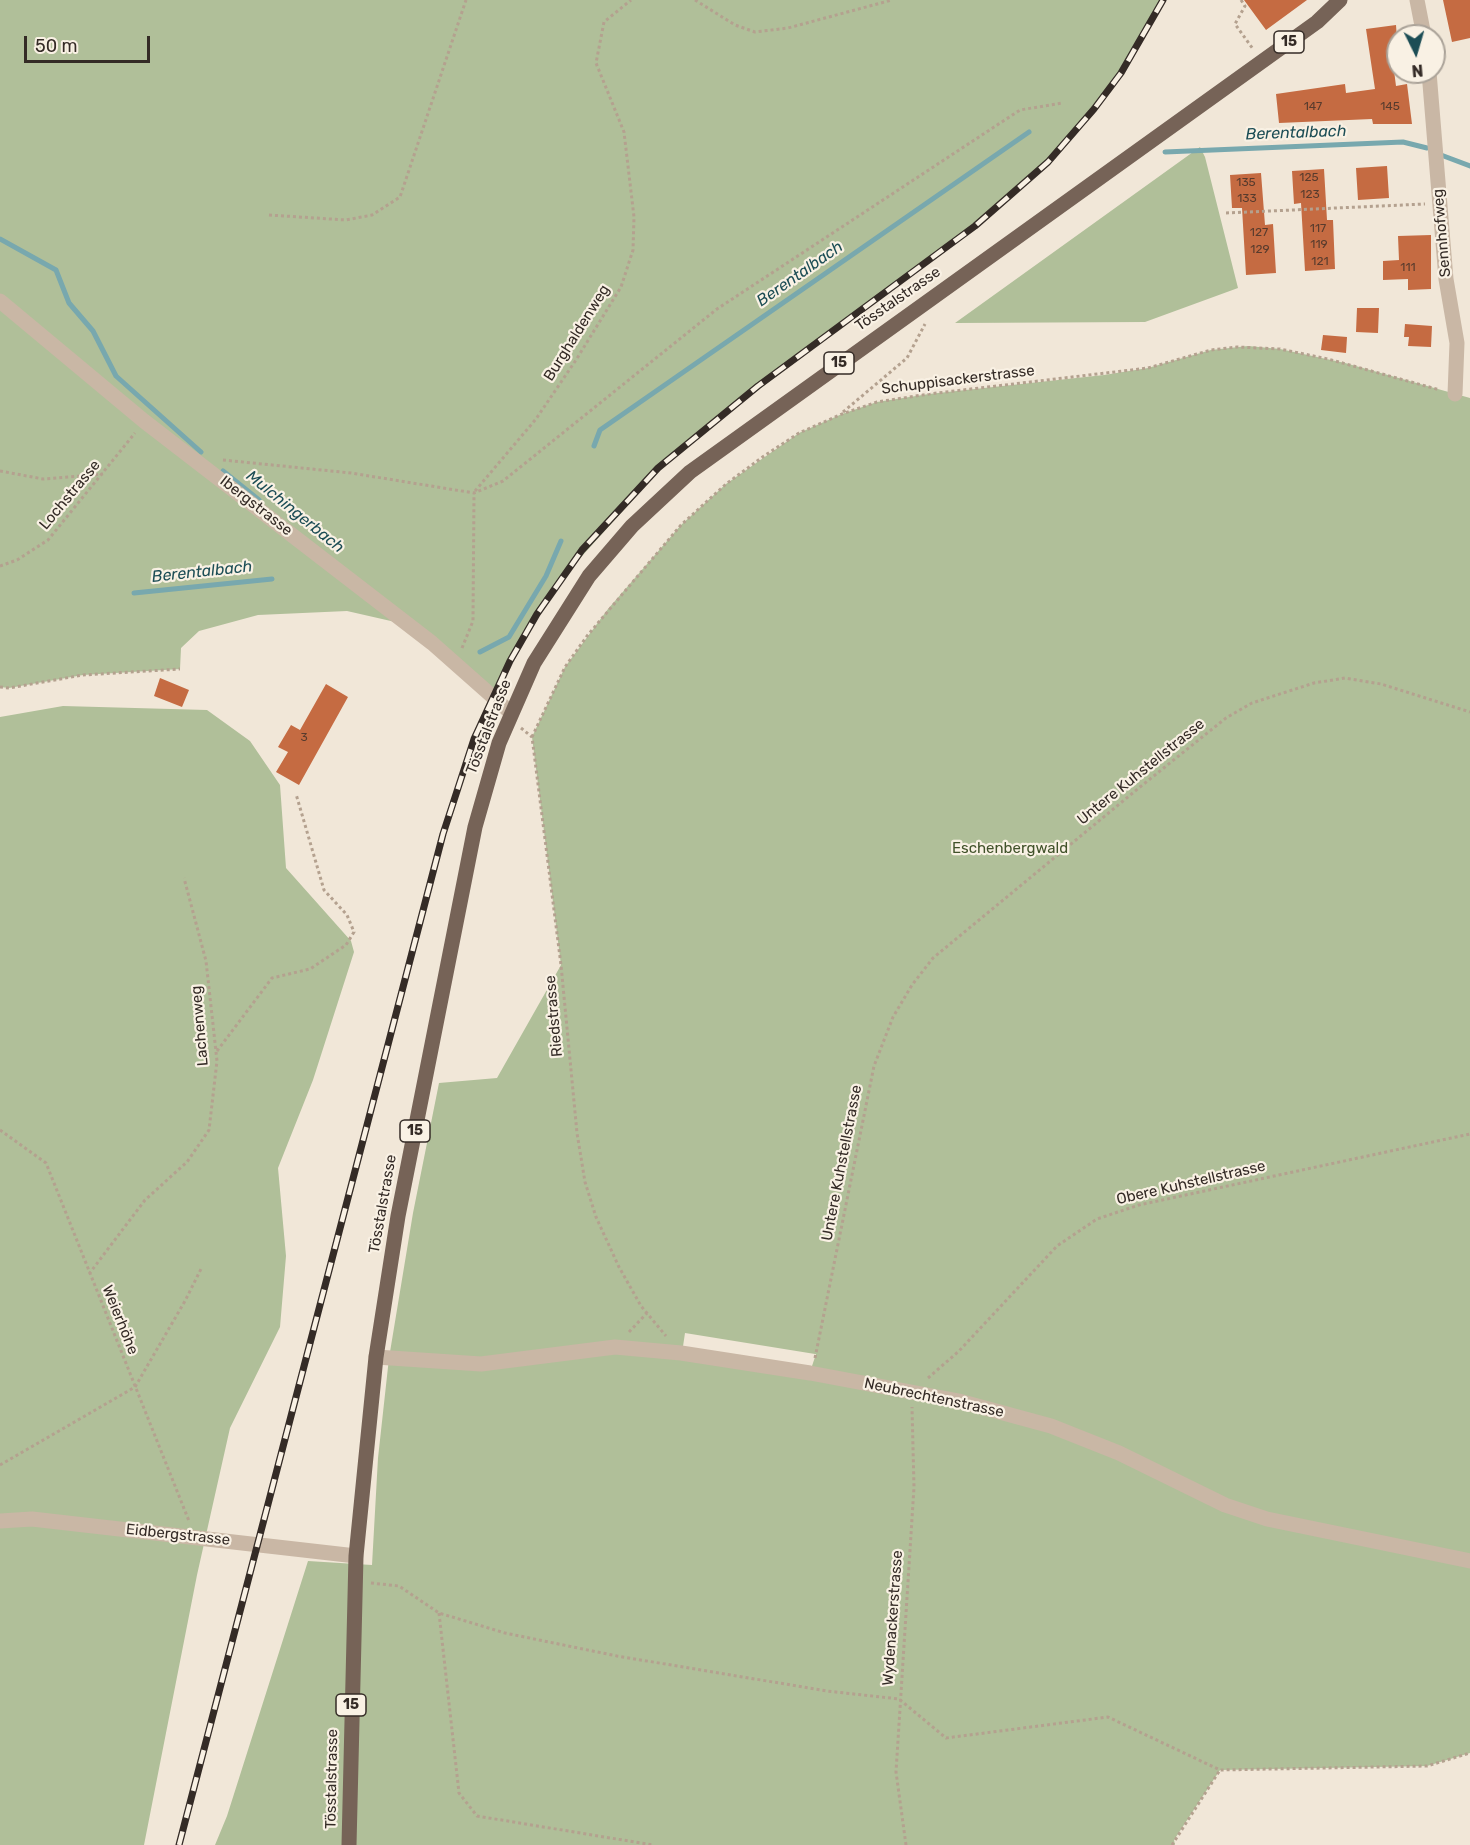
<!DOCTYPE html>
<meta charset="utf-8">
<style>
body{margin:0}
#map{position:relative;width:1470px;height:1845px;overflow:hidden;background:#f1e7d8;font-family:Rubik,sans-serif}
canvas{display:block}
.north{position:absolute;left:1386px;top:24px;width:60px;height:60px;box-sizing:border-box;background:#f9f1e4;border:2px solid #aaa298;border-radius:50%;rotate:175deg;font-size:16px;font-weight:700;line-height:24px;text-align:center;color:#342b26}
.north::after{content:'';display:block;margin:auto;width:21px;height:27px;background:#1c4d55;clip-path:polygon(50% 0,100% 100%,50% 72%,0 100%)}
.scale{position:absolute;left:24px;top:36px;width:126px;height:27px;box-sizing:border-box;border:3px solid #342b26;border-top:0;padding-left:8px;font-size:18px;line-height:21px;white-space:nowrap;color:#342b26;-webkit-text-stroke:4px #f9f1e4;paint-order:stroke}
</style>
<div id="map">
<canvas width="1470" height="1845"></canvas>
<div class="north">N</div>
<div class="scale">50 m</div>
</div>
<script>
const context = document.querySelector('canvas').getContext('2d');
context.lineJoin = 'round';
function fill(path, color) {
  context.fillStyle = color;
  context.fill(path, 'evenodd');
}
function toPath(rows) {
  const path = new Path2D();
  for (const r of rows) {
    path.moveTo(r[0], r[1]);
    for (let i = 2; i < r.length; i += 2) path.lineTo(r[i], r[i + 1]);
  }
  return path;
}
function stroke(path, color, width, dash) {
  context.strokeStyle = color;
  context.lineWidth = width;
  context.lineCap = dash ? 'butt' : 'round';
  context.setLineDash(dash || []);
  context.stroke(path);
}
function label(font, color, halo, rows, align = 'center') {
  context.font = font + ' Rubik,sans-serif';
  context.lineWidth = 4.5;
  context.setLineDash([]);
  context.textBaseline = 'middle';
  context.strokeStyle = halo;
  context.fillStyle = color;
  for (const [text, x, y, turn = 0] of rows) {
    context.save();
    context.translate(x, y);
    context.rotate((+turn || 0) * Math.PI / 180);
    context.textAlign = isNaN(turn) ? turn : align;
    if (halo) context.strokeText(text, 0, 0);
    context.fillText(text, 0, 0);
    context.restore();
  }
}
fill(toPath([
 [0,0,1163,0,1130,59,1094,109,1026,183,975,226,675,453,555,586,519,644,493,695,404,624,347,611,258,615,199,631,181,648,180,669,83,675,9,688,0,687],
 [1200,147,1205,157,1238,288,1145,322,955,323],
 [1248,346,1280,349,1345,363,1470,398,1470,1753,1427,1766,1220,1770,1174,1840,1175,1845,215,1845,227,1816,308,1561,372,1565,378,1458,389,1358,413,1213,439,1083,497,1078,561,965,532,737,565,667,608,609,681,525,726,484,799,433,842,414,877,402,929,394,1104,375,1148,368,1211,350],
 [685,1333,815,1354,816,1354,810,1372,682,1353],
 [63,706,207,710,250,741,280,785,286,868,351,941,354,952,313,1080,278,1168,286,1256,280,1327,230,1428,197,1575,144,1845,0,1845,0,717]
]), '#b0bf99');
stroke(toPath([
 [1165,152,1403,142,1427,148],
 [1441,155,1470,166],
 [0,239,56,270,69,303,93,331,116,376,201,452],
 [594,446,600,430,1029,132],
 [223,471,259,500],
 [134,593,272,579],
 [480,652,509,637,546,576,561,541]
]), '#78a8ae', 5);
fill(toPath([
 [1244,0,1307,0,1266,30],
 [1443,0,1470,0,1470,38,1452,42],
 [1396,25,1398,54,1392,55,1396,86,1407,84,1412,124,1373,124,1372,119,1279,123,1276,94,1345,84,1346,93,1375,89,1366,29],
 [1387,166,1389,198,1358,200,1356,168],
 [1324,169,1327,220,1333,220,1335,269,1305,271,1301,203,1294,204,1292,171],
 [1261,173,1265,225,1273,224,1276,273,1246,275,1242,208,1232,208,1230,175],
 [1431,235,1431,289,1408,290,1408,279,1383,280,1383,261,1399,260,1398,236],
 [1357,308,1379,308,1378,333,1356,332],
 [1405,324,1432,326,1431,347,1408,346,1409,337,1404,337],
 [1323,335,1347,337,1346,353,1321,350],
 [160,678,189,690,182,707,154,696],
 [326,684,348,697,299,785,276,772,288,752,278,747,291,725,300,730]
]), '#c56b42');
stroke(toPath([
 [695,0,735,25,755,32,788,28,892,0],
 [1241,0,1245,6,1235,24,1253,49],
 [1226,213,1425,204],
 [269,215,346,220,372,215,400,197,466,0],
 [843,412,907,358,925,324],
 [223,460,351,473,474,493,503,481,717,309,1020,110,1062,103],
 [0,471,43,479,103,474],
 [475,491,536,419,576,360,621,287,633,250,634,217,624,132,596,63,604,22,631,0],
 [0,566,17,560,48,540,135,433],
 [462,648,473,621,474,493],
 [0,687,9,688,83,675,180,669],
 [521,728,532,737,561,965,577,1133,585,1182,596,1217,619,1267,641,1306,666,1336],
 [532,737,565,667,587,636,681,525,726,484,764,456,799,433,842,414,877,402,929,394,1148,368,1211,350,1237,347,1280,349,1328,359,1440,390],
 [217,1051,272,978,310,969,346,945,354,932,347,915,324,890,296,794],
 [0,1130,46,1163,189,1521],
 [89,1274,145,1200,187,1162,209,1130,217,1061,206,961,184,878],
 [629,1332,647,1313],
 [815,1358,874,1066,893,1017,912,985,933,958,1140,787,1226,718,1252,703,1314,683,1345,678,1381,684,1470,712],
 [928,1378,959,1351,1057,1246,1097,1219,1139,1205,1470,1134],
 [0,1465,135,1387,185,1301,201,1269],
 [371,1583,399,1586,439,1613,505,1633,617,1656,827,1691,899,1699,946,1738,1108,1717,1220,1770,1427,1766,1470,1753],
 [439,1613,459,1793,477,1816,653,1845],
 [906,1845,896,1772,914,1487,912,1407],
 [1172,1845,1220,1770]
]), '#b4a18f', 3, [3, 3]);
stroke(toPath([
 [1417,0,1424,36],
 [1429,72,1446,279,1457,343,1455,394],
 [0,301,144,421,432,643,510,712],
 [376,1357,481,1364,615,1347,681,1353,810,1373,959,1401,1051,1426,1119,1453,1225,1505,1267,1519,1470,1561],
 [0,1521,32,1519,356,1556]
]), '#c9b7a5', 15);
stroke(toPath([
 [349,1845,356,1556,376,1357,398,1216,475,827,499,743,534,663,589,576,632,526,690,472,1317,22,1340,0]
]), '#766357', 15);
const rail = toPath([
 [179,1845,443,834,474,739,510,661,537,614,582,550,658,468,758,386,975,226,1048,162,1094,109,1121,73,1163,0]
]);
stroke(rail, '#342b26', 7);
stroke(rail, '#f9f1e4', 4.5, [14]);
label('12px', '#583b2d', null, [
 ["147",1313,107],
 ["145",1390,107],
 ["125",1309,178],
 ["135",1246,183],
 ["123",1310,195],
 ["133",1247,199],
 ["117",1318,229],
 ["127",1259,233],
 ["119",1319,245],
 ["129",1260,250],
 ["121",1320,262],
 ["111",1408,268],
 ["3",304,738]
]);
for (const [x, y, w] of [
 [1289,42,30],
 [839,363,30],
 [415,1131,30],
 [351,1705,30]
]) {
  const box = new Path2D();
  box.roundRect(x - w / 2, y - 11, w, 22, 4.5);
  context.fillStyle = '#f9f1e4';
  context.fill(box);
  stroke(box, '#342b26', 1.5);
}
label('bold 14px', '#342b26', null, [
 ["15",1289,42],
 ["15",839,363],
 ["15",415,1131],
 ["15",351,1705]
]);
label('15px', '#342b26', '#f9f1e4', [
 ["Sennhofweg",1442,233,-95],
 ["Tösstalstrasse",898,299,-35],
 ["Burghaldenweg",577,333,-58],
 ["Schuppisackerstrasse",958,380,-7],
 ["Lochstrasse",70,495,-50],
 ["Ibergstrasse",256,506,38],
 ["Tösstalstrasse",489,727,-69],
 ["Untere Kuhstellstrasse",1141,772,-39],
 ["Riedstrasse",554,1016,-95],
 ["Lachenweg",200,1026,-95],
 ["Untere Kuhstellstrasse",842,1163,-79],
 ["Obere Kuhstellstrasse",1191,1183,-13],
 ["Tösstalstrasse",383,1204,-80],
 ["Weierhöhe",120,1320,68],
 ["Neubrechtenstrasse",934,1398,12],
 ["Eidbergstrasse",178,1535,6],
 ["Wydenackerstrasse",893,1618,-86],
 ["Tösstalstrasse",332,1779,-89]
]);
label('15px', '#41522a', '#f9f1e4', [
 ["Eschenbergwald",1010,849]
]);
label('italic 16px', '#1c4d55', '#f9f1e4', [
 ["Berentalbach",1296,133,-2],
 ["Berentalbach",800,274,-35],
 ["Mulchingerbach",295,512,39],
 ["Berentalbach",202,572,-6]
]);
</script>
